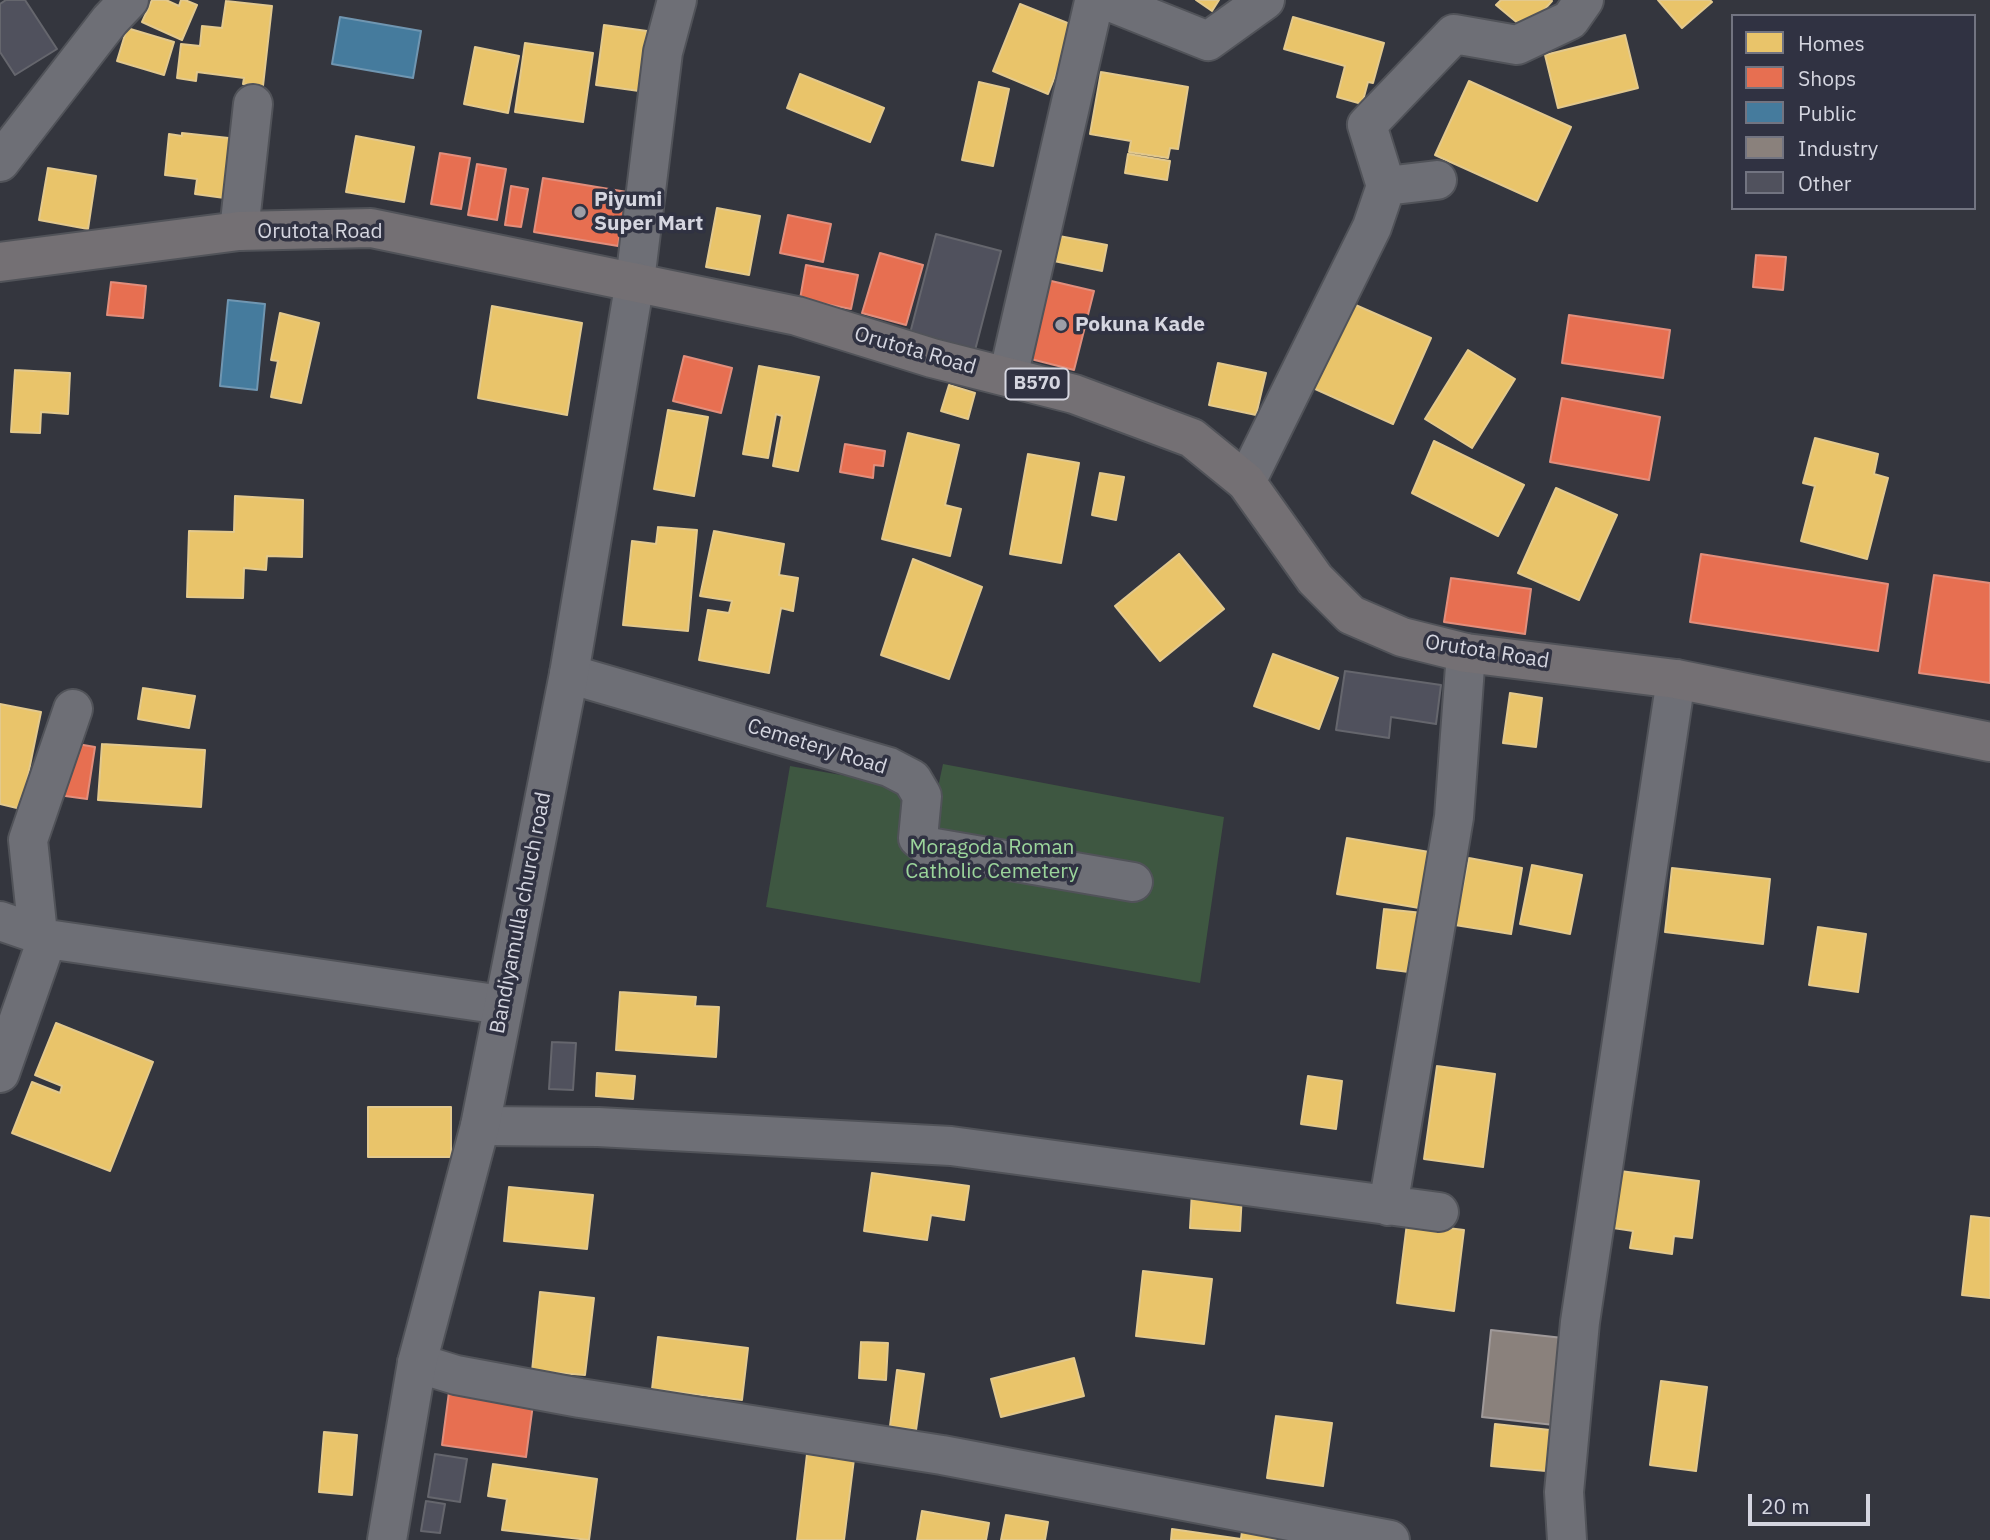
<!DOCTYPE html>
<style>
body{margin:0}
#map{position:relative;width:1990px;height:1540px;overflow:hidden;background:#34363e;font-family:"IBM Plex Sans",sans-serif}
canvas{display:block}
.legend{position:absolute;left:1731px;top:14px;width:245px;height:196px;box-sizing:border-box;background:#303242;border:2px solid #727481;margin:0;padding:9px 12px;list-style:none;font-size:21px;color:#d5d6e0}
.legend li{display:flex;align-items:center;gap:14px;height:35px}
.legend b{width:35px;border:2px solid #727481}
.scale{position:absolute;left:1748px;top:1494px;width:122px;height:32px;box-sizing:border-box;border:4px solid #d5d6e0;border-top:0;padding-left:9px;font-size:21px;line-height:24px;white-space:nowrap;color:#d5d6e0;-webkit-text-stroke:5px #303242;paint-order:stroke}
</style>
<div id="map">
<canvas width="1990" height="1540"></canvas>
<ul class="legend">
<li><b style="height:19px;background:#e9c46a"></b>Homes</li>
<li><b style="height:19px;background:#e76f51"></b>Shops</li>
<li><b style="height:19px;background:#457b9d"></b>Public</li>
<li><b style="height:19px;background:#8a817c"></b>Industry</li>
<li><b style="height:19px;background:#50515d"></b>Other</li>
</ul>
<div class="scale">20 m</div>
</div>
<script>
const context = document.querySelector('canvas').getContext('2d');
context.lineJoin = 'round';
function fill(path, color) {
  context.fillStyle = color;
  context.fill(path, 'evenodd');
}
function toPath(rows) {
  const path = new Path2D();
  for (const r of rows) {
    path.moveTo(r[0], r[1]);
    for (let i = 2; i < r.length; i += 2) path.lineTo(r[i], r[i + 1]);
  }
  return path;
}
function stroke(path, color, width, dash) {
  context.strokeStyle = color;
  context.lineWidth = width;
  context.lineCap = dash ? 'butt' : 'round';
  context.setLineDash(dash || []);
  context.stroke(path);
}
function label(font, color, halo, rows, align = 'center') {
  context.font = font + ' "IBM Plex Sans",sans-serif';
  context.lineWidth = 7;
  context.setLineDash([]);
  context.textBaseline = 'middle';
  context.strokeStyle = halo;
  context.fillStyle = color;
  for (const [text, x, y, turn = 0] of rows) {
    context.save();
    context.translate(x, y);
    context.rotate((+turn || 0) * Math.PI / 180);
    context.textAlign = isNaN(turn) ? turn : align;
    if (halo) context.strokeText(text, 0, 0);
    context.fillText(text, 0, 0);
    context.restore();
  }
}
fill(toPath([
 [943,764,1224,817,1200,983,766,907,790,766,937,792]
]), '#3e5741');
const homes = toPath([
 [152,0,166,0,179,6,181,0,185,0,197,5,182,40,142,22,152,0],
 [1196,0,1219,0,1212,11,1196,0],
 [1501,0,1551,0,1552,1,1526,30,1496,5,1501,0],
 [1658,0,1710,0,1712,2,1682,28,1658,0],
 [226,1,272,6,263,86,243,84,244,78,197,72,196,81,177,78,181,44,200,46,202,26,222,28,226,1],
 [1020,4,1075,26,1048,94,993,71,1020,4],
 [1293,17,1384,43,1373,83,1368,82,1362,104,1337,97,1345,66,1284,49,1293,17],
 [604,25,647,31,639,91,596,85,604,25],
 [127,28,174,42,164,75,117,61,127,28],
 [1625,35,1638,88,1558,108,1545,55,1625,35],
 [525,43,593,53,583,122,515,112,525,43],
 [475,47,519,56,508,113,464,104,475,47],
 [1101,72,1188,87,1178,149,1170,148,1168,158,1129,152,1131,141,1090,134,1101,72],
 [800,74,884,108,870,142,787,108,800,74],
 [1469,81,1571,127,1537,201,1435,155,1469,81],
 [979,82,1009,89,993,166,962,160,979,82],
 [182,133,238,139,232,199,195,194,197,179,165,175,169,134,182,136,182,133],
 [356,136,414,147,404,202,346,192,356,136],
 [1128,154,1170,161,1167,180,1125,173,1128,154],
 [48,168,96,176,88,229,39,220,48,168],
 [717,208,760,216,749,275,706,267,717,208],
 [1059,236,1107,245,1102,271,1054,261,1059,236],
 [1351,303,1431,338,1393,424,1313,388,1351,303],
 [492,306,582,323,567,415,478,398,492,306],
 [280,313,319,323,301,403,271,397,278,361,271,360,280,313],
 [1468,350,1515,379,1472,448,1425,419,1468,350],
 [1218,363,1266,373,1256,415,1209,405,1218,363],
 [759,366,819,377,798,471,773,466,782,416,776,414,768,458,743,454,759,366],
 [15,370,70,373,68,414,41,412,40,433,11,432,15,370],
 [949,385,975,393,968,419,941,411,949,385],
 [668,410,708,417,694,496,654,489,668,410],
 [908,433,959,445,945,505,961,509,950,556,882,539,908,433],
 [1815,438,1878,454,1874,474,1888,478,1867,559,1801,541,1815,486,1803,483,1815,438],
 [1434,441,1524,485,1498,536,1412,493,1434,441],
 [1028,454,1079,463,1061,563,1010,554,1028,454],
 [1100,473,1124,477,1116,520,1092,515,1100,473],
 [1556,488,1617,515,1579,600,1518,573,1556,488],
 [235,496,303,500,302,557,267,556,266,570,244,568,243,598,187,597,189,531,234,532,235,496],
 [658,527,697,530,688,631,623,625,632,541,656,544,658,527],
 [714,531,784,544,779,575,798,578,793,611,781,608,769,673,699,660,708,610,729,613,732,601,700,596,714,531],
 [1179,554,1224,609,1160,661,1115,606,1179,554],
 [913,559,982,587,949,679,881,655,913,559],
 [1273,654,1338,678,1319,729,1254,706,1273,654],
 [143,688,195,696,189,728,138,719,143,688],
 [1510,693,1542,698,1536,747,1503,743,1510,693],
 [0,704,41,712,21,809,0,804,0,704],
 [102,744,205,750,201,807,98,800,102,744],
 [1347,838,1435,853,1425,909,1337,894,1347,838],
 [1469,858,1522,868,1511,934,1455,925,1469,858],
 [1532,865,1582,875,1570,934,1520,924,1532,865],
 [1672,868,1770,879,1763,944,1665,932,1672,868],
 [1384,909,1423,913,1417,973,1377,968,1384,909],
 [1818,927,1866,934,1858,992,1809,985,1818,927],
 [620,992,696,997,695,1006,719,1007,716,1057,616,1050,620,992],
 [56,1023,153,1062,110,1171,12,1133,32,1082,60,1093,62,1086,35,1075,56,1023],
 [1437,1066,1495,1074,1483,1167,1424,1159,1437,1066],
 [597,1073,635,1076,633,1099,596,1096,597,1073],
 [1308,1076,1342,1081,1336,1129,1301,1124,1308,1076],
 [368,1107,451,1107,451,1157,368,1157,368,1107],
 [1620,1171,1699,1181,1692,1238,1674,1236,1672,1254,1630,1248,1633,1231,1613,1228,1620,1171],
 [872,1173,969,1186,964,1220,931,1215,927,1240,864,1231,872,1173],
 [509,1187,593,1195,587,1249,504,1241,509,1187],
 [1192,1191,1242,1193,1240,1231,1190,1228,1192,1191],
 [1971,1216,1990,1218,1990,1298,1962,1295,1971,1216],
 [1407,1223,1464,1230,1454,1311,1397,1303,1407,1223],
 [1143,1271,1212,1279,1204,1344,1136,1336,1143,1271],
 [540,1292,594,1298,585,1375,532,1371,540,1292],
 [658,1337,748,1348,742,1400,652,1389,658,1337],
 [861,1342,888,1343,886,1380,859,1378,861,1342],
 [1074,1358,1084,1396,1001,1417,991,1379,1074,1358],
 [897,1370,924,1374,916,1430,890,1426,897,1370],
 [1661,1381,1707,1387,1696,1471,1650,1465,1661,1381],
 [1276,1416,1332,1423,1323,1486,1267,1478,1276,1416],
 [1495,1424,1550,1430,1546,1471,1491,1466,1495,1424],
 [324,1432,357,1435,352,1495,319,1492,324,1432],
 [807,1454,854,1459,844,1540,797,1540,807,1454],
 [493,1464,597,1479,589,1540,502,1530,507,1499,488,1496,493,1464],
 [922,1511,989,1523,986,1540,917,1540,922,1511],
 [1006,1515,1048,1522,1045,1540,1001,1540,1006,1515],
 [1243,1524,1288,1531,1287,1540,1171,1540,1172,1529,1241,1539,1243,1524]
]);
fill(homes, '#e9c46a');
stroke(homes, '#e3c98d', 2);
const shops = toPath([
 [440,153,470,158,461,209,431,204,440,153],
 [477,164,506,169,497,220,468,215,477,164],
 [543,178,627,192,618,246,534,232,543,178],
 [511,186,528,189,521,227,505,225,511,186],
 [788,215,831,224,823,262,780,253,788,215],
 [880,253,923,265,906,325,862,313,880,253],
 [1756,255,1786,257,1783,290,1753,287,1756,255],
 [806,265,858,275,851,309,800,299,806,265],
 [1047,280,1094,291,1074,370,1027,358,1047,280],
 [111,282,146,286,143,318,107,315,111,282],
 [1569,315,1670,330,1663,378,1562,363,1569,315],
 [684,356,732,368,721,413,673,401,684,356],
 [1562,398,1660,417,1649,480,1550,462,1562,398],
 [845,444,885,451,883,466,874,465,873,478,840,472,845,444],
 [1701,554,1888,584,1878,651,1690,622,1701,554],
 [1934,575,1990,583,1990,683,1919,673,1934,575],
 [1451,578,1531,589,1525,634,1444,622,1451,578],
 [66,742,95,747,87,799,58,795,66,742],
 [449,1392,533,1404,526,1457,442,1445,449,1392]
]);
fill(shops, '#e76f51');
stroke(shops, '#e28e7c', 2);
const public = toPath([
 [340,17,421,31,413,78,332,64,340,17],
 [228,300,265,304,257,390,220,386,228,300]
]);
fill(public, '#457b9d');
stroke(public, '#7096b1', 2);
const industry = toPath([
 [1491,1330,1563,1338,1554,1425,1482,1417,1491,1330]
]);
fill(industry, '#8a817c');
stroke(industry, '#a09a9a', 2);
const building = toPath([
 [6,0,25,0,57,49,15,75,0,52,0,4,6,0],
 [936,234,1001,251,973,358,908,341,936,234],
 [1345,671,1441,685,1436,724,1391,717,1389,738,1336,730,1345,671],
 [552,1042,576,1043,573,1090,549,1089,552,1042],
 [435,1454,467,1459,460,1502,428,1497,435,1454],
 [426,1501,445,1504,440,1533,421,1531,426,1501]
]);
fill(building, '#50515d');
stroke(building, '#65666d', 2);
const street = toPath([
 [0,162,110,20,129,0],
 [1386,186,1437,180],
 [239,231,253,104],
 [635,281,663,52,677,0],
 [1008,377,1093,6,1108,1,1208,41,1265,0],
 [1246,482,1372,227,1386,186,1367,125,1454,34,1517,45,1570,20,1584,0],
 [569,674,889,767,912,779,922,796,918,838,929,847,1133,882],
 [73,709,28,840,38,934,47,939,502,1005],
 [0,921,38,934],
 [0,1073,47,939],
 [480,1126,598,1127,951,1146,1439,1212],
 [1388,1206,1454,817,1466,653],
 [417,1363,456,1375,580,1398,942,1455,1390,1540],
 [1567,1540,1564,1492,1580,1322,1676,679]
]);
const secondary = toPath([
 [387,1540,417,1363,480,1126,569,674,635,281]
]);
const primary = toPath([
 [0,262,239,231,371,228,797,316,932,358,1074,394,1192,438,1246,482,1315,579,1351,615,1402,637,1466,653,1676,679,1990,742]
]);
stroke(street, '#515359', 42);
stroke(secondary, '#515359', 42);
stroke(primary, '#515359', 42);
stroke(street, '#6e6f76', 38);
stroke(secondary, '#6e6f76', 38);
stroke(primary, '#747074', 38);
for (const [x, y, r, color] of [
 [580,212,7,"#9d9ea7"],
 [1061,325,7,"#9d9ea7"]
]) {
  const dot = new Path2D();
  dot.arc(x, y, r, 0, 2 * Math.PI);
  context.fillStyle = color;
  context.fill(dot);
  stroke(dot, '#303242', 2.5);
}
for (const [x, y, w] of [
 [1037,384,63]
]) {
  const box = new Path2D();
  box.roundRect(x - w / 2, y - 15.5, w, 31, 5);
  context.fillStyle = '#303242';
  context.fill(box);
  stroke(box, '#d5d6e0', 2);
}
label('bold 19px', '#d5d6e0', null, [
 ["B570",1037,384]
]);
label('bold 21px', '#d5d6e0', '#303242', [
 ["Piyumi",594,200],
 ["Super Mart",594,224],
 ["Pokuna Kade",1075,325]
], 'left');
label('21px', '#d5d6e0', '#303242', [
 ["Orutota Road",320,232],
 ["Orutota Road",915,351,16],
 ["Orutota Road",1487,652,9],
 ["Cemetery Road",817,747,17],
 ["Bandiyamulla church road",521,913,-79]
]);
label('21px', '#9bd59b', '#303242', [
 ["Moragoda Roman",992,848],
 ["Catholic Cemetery",992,872]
]);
</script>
